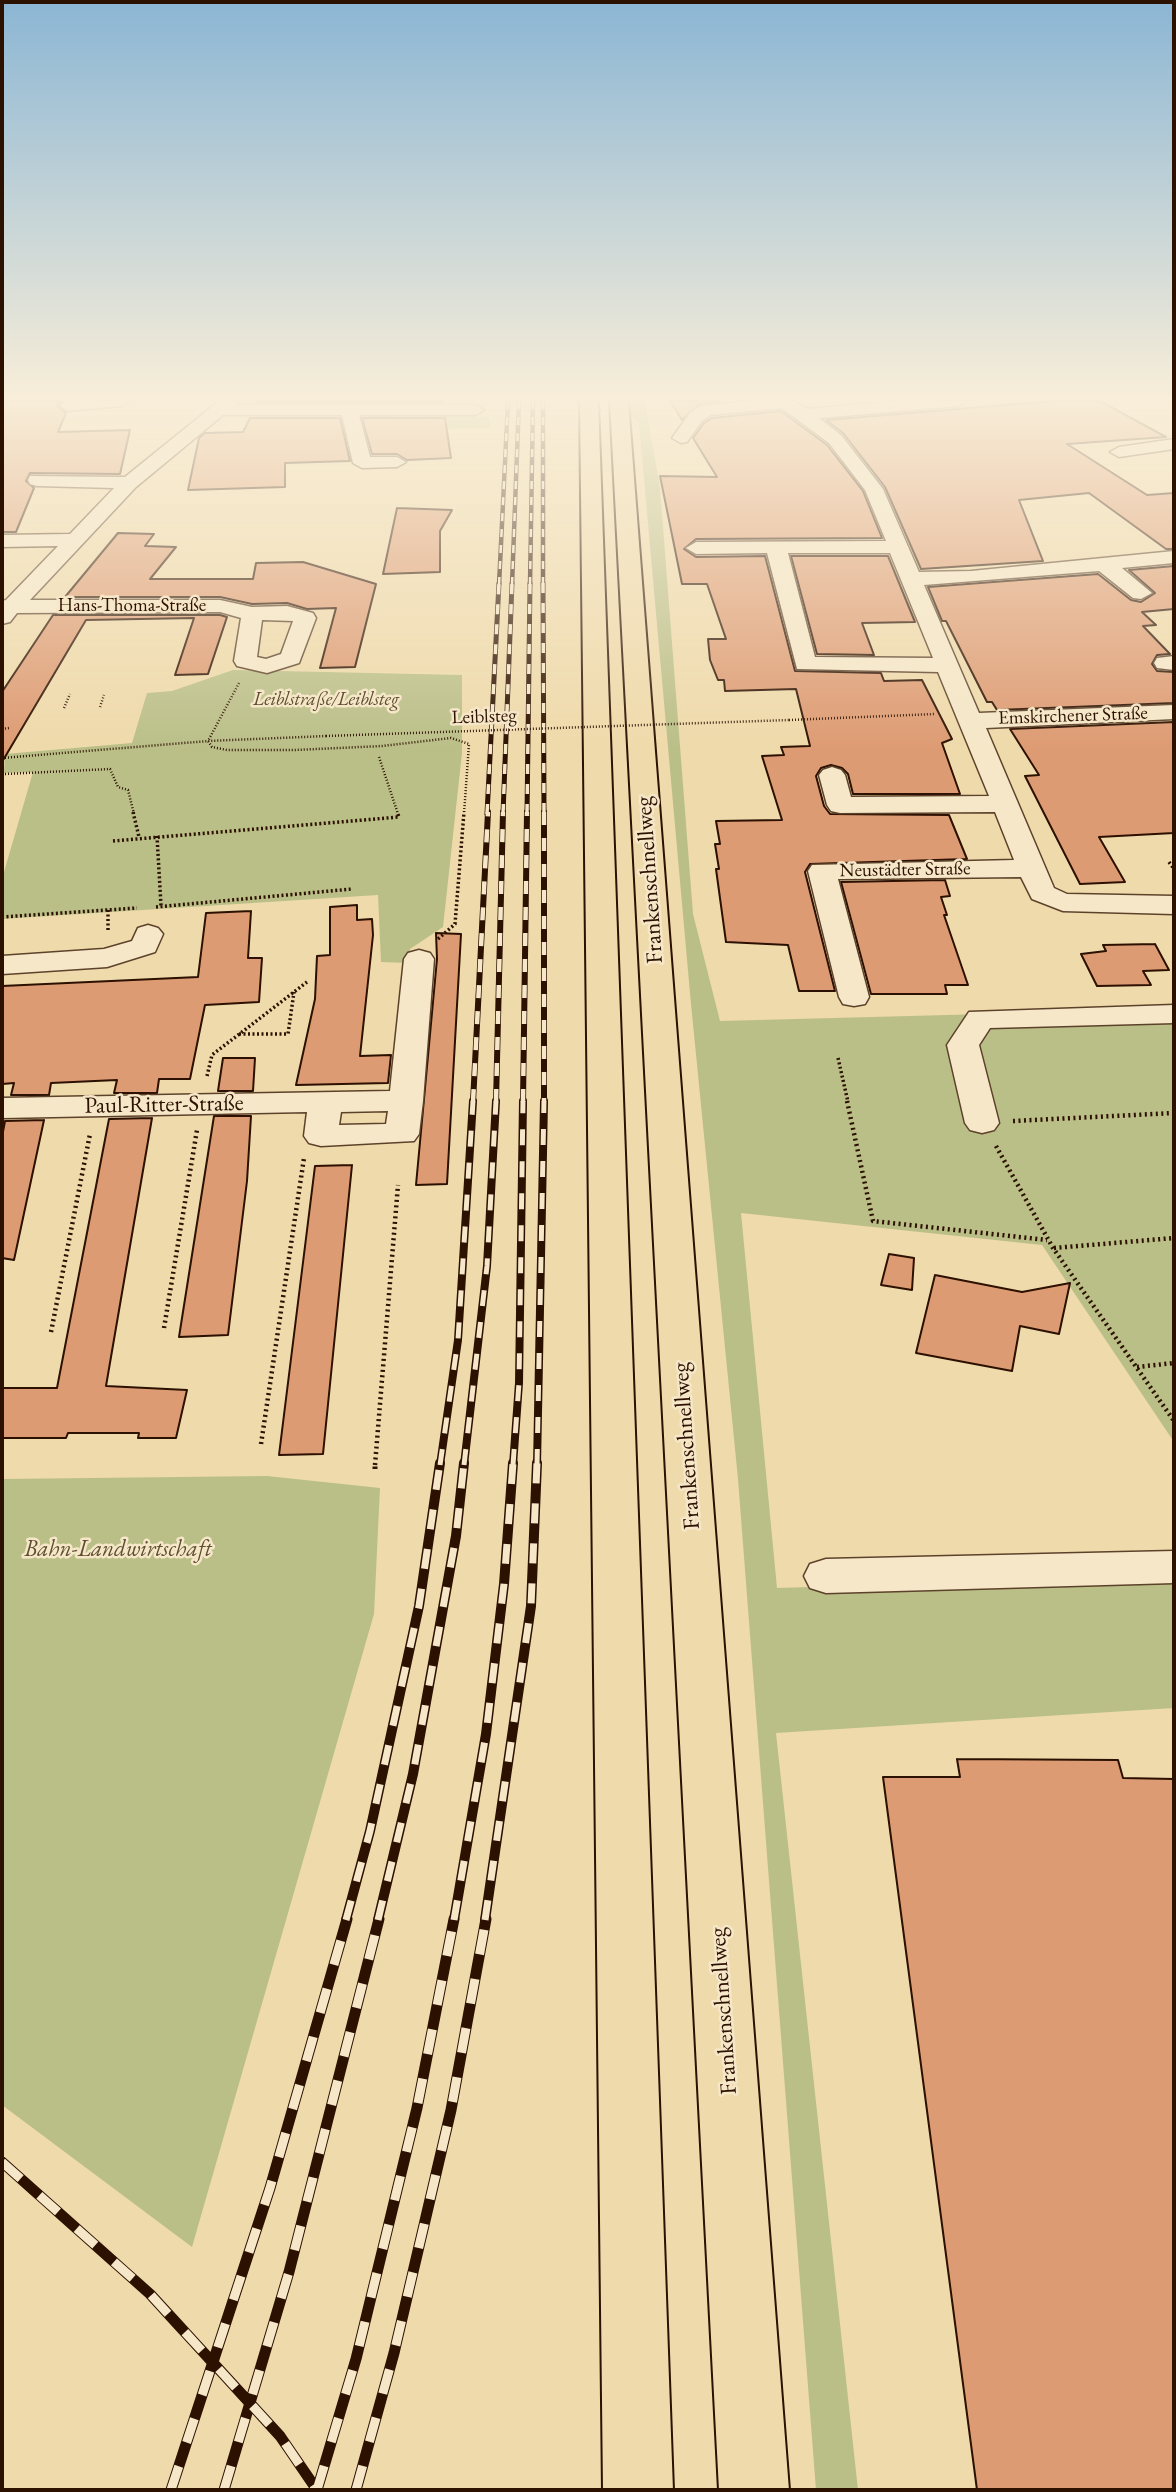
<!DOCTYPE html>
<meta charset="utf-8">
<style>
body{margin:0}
#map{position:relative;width:1176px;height:2492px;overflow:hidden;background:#efdaab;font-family:"EB Garamond",serif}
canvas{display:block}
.frame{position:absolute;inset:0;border:4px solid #2c1000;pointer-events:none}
</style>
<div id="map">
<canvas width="1176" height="2492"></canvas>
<div class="frame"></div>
</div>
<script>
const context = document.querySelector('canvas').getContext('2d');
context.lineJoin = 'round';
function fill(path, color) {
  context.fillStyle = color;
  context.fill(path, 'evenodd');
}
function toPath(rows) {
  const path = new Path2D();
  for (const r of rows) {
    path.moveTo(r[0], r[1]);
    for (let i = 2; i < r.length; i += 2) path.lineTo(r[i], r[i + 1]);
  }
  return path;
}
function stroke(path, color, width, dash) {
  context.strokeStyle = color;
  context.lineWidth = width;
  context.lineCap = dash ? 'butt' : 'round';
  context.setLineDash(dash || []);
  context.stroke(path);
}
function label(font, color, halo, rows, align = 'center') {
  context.font = font + ' "EB Garamond",serif';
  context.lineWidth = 5;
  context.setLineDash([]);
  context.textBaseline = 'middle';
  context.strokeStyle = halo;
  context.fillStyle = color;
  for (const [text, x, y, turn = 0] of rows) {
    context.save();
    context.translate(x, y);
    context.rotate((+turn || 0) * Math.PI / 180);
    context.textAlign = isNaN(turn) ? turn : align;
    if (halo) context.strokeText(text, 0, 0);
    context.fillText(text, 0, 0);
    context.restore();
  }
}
fill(toPath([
 [629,401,645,401,660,488,693,914,720,1021,1174,1009,1174,1442,1042,1245,741,1213,777,1588,1174,1576,1174,1708,776,1733,858,2490,816,2490,738,1479,691,1004,639,423,630,414],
 [370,416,489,417,491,428,372,430],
 [233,670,462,675,462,753,443,927,410,949,409,963,381,962,378,895,2,919,2,879,33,772,4,773,5,754,132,743,147,693,172,691],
 [267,1476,380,1488,374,1614,192,2247,2,2105,2,1479]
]), '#babf88');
const building = toPath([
 [2,401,62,401,57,406,66,413,58,432,130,430,120,474,30,473,26,481,34,488,16,532,2,532,2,401],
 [257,401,443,401,443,402,256,402,257,401],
 [670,401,721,401,700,404,682,420,670,401],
 [1054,401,1100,401,1166,437,1067,444,1147,495,1174,493,1174,549,1166,549,1089,493,1019,500,1043,561,921,569,885,487,843,433,826,420,1054,401],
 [781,411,827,445,863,491,882,538,696,539,684,549,696,557,765,556,795,671,881,673,884,681,922,680,952,739,942,743,960,794,853,794,848,774,842,768,831,765,821,768,816,776,824,806,830,814,949,815,967,859,810,864,805,872,835,991,799,991,788,945,726,942,716,869,719,869,715,844,720,844,716,821,782,820,762,756,784,755,781,747,810,746,796,689,725,691,724,680,718,680,710,660,708,639,726,639,707,584,682,584,660,476,717,477,693,438,704,423,712,418,781,411],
 [250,418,340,418,350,461,285,463,285,487,188,490,199,438,205,433,243,432,250,418],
 [362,418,445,418,451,458,407,460,397,454,372,454,362,418],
 [397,508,452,510,440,531,440,572,383,574,397,508],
 [118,533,154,534,145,546,176,547,150,579,253,579,256,563,303,562,376,584,355,667,320,668,336,608,307,609,287,603,252,604,220,597,65,597,118,533],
 [791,556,888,556,915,622,862,623,874,655,817,654,791,556],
 [1174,566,1174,609,1142,612,1156,625,1143,626,1170,654,1157,655,1152,664,1157,671,1174,672,1174,703,997,710,992,702,987,702,946,621,942,621,928,587,1098,574,1131,600,1141,602,1155,593,1129,570,1174,566],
 [53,615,220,615,227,617,208,674,175,675,194,618,86,620,2,762,2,692,53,615],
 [1174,722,1174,833,1099,837,1125,882,1080,884,1025,776,1039,775,1010,729,1174,722],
 [945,880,950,896,941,897,947,915,944,915,968,985,945,985,947,994,871,994,841,882,945,880],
 [357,905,357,920,372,919,373,935,360,1056,391,1055,388,1083,296,1085,315,999,317,956,330,955,330,907,357,905],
 [251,911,248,958,262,958,259,1002,205,1005,190,1079,159,1079,157,1093,114,1093,117,1080,51,1083,49,1095,11,1095,14,1083,2,1084,2,986,198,977,206,913,251,911],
 [436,933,461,934,447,1184,416,1185,437,959,436,933],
 [1155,944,1169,970,1143,971,1151,985,1097,986,1081,954,1106,951,1103,945,1155,944],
 [223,1058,255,1058,253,1091,218,1091,223,1058],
 [214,1116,251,1116,247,1181,228,1335,179,1337,214,1116],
 [152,1118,106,1386,187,1390,176,1438,138,1438,139,1433,68,1433,66,1438,2,1438,2,1388,57,1388,109,1119,152,1118],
 [44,1120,14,1260,2,1258,2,1137,5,1121,44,1120],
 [352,1165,323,1454,279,1455,315,1166,352,1165],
 [889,1254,914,1258,912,1290,881,1285,889,1254],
 [935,1275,1022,1292,1070,1283,1059,1334,1020,1326,1012,1371,916,1353,935,1275],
 [957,1759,1118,1760,1123,1778,1174,1779,1174,2490,977,2490,883,1777,960,1777,957,1759]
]);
fill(building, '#dd9b73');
stroke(building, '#2c1000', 2);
const minor = toPath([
 [129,401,121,406,68,411,60,406,67,401,129,401],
 [219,401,238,401,236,405,476,405,484,410,476,415,359,415,370,457,397,457,406,462,397,467,362,468,353,463,342,415,223,415,136,487,30,600,220,600,252,607,287,606,313,613,316,618,299,663,267,673,237,666,234,661,241,618,220,612,17,613,10,622,2,624,2,601,6,600,58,546,2,547,2,535,70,534,114,488,37,486,30,484,28,480,30,476,125,477,219,401],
 [262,620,293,621,281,654,266,659,257,657,262,620],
 [748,401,794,401,807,409,896,401,967,401,959,406,819,418,841,435,883,489,919,572,971,571,1174,551,1174,563,1122,568,1152,593,1141,599,1133,598,1099,571,924,585,979,713,1174,705,1174,719,986,728,1054,888,1067,894,1174,896,1174,914,1063,911,1032,899,1021,877,838,879,869,997,865,1004,854,1006,843,1004,839,997,808,871,812,865,1014,860,995,812,840,813,831,811,827,805,819,775,823,770,832,767,841,770,845,775,851,797,989,796,938,672,797,669,767,553,696,554,686,548,696,542,886,541,865,490,829,443,782,408,711,415,702,421,687,442,681,443,672,438,690,413,701,406,748,401],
 [788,553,890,553,933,658,815,657,788,553],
 [1174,439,1174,449,1119,457,1110,452,1119,447,1174,439],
 [1174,656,1174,670,1157,668,1154,663,1157,658,1174,656],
 [148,925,158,928,163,934,155,952,107,967,2,974,2,956,104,949,132,941,138,928,148,925],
 [419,950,430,953,434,959,423,1101,419,1134,414,1141,321,1146,309,1143,304,1136,307,1112,2,1118,2,1098,390,1091,404,959,408,953,419,950],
 [388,1111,386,1124,339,1125,341,1112,388,1111],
 [1174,1005,1174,1023,990,1028,979,1045,999,1123,994,1130,982,1133,970,1130,965,1123,947,1045,969,1012,1174,1005],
 [1174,1551,1174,1583,826,1593,810,1588,804,1576,810,1564,826,1559,1174,1551]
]);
const highway = toPath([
 [580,401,598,401,673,2490,603,2490,580,401],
 [610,401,628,401,789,2490,719,2490,610,401]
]);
stroke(minor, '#5d422b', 3);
stroke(highway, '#2c1000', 4);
stroke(toPath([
 [660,401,661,404],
 [239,683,208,741,212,747,227,750,295,750,382,746,451,738,469,744,464,814],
 [100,707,104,695],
 [64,708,70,694],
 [789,720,935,714],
 [2,729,9,728],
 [379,757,398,814],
 [2,758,208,741,326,736],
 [5,774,110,769,118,787,128,790,134,814]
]), '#2c1000', 2.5, [1, 2]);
stroke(toPath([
 [133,812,139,837],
 [157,836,161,906],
 [113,841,399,817,397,812],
 [1169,862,1174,869],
 [156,907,352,889],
 [108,910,108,930],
 [2,917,137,908],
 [438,939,455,924,464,812],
 [239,1034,288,1034,294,992],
 [838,1058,848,1102],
 [207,1076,212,1055,307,982]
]), '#2c1000', 3.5, [2, 2.5]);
stroke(toPath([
 [847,1101,873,1221,1047,1240],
 [1013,1121,1174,1113],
 [996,1146,1053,1248,1174,1421],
 [1054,1248,1174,1238],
 [164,1328,197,1130],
 [51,1332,90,1134],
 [1137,1367,1174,1363],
 [261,1444,304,1158],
 [375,1465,398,1185]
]), '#2c1000', 4.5, [2, 3.5]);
stroke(toPath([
 [375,1469,375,1463]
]), '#2c1000', 5, [2.5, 4.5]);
fill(minor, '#f5e7c8');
fill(highway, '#efdaab');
const railFar5 = toPath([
 [543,401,543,585],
 [499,585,508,401],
 [512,585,519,401],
 [530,585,533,401]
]);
const railFar4 = toPath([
 [543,583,544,814],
 [487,814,499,583],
 [503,814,512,583],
 [527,814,530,583]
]);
const railFar3 = toPath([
 [544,812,544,1102],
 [473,1102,488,812],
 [496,1102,503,812],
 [523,1102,527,812]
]);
const railFar2 = toPath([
 [440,1465,458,1340,473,1101],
 [464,1465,487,1266,496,1101],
 [513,1465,519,1383,523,1101],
 [537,1465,544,1101]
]);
const railFar1 = toPath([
 [346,1920,370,1831,419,1606,440,1463],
 [378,1920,413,1774,456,1536,464,1463],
 [454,1920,486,1734,504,1584,513,1463],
 [485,1920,531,1606,537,1463]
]);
const rail = toPath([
 [2,2162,150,2294,280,2436,317,2490],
 [171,2490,270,2188,347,1919],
 [224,2490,289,2272,379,1919],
 [317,2490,356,2359,417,2108,454,1919],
 [356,2490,394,2353,451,2110,486,1919]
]);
stroke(railFar5, '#2c1000', 4.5);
stroke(railFar4, '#2c1000', 5);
stroke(railFar3, '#2c1000', 6);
stroke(railFar2, '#2c1000', 8);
stroke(railFar1, '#2c1000', 10);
stroke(rail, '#2c1000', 11);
stroke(railFar5, '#f5e7c8', 2.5, [8]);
stroke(railFar4, '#f5e7c8', 3.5, [10]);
stroke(railFar3, '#f5e7c8', 4.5, [13]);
stroke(railFar2, '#f5e7c8', 5, [16]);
stroke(railFar1, '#f5e7c8', 7, [20]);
stroke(rail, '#f5e7c8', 9, [25]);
stroke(toPath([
 [326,736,789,720]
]), '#2c1000', 2.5, [1, 2]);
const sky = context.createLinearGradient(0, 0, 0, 750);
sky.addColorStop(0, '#8bb6d4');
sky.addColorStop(0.53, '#f8eed9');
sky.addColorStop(1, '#f8eed900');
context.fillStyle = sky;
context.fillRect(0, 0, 1176, 750);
label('19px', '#2c1000', '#f5e7c8', [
 ["Hans-Thoma-Straße",132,606],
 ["Emskirchener Straße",1073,716,-2],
 ["Leiblsteg",484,717,-2],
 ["Neustädter Straße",905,870,-1]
]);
label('italic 19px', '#5e4d30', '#f5e7c8', [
 ["Leiblstraße/Leiblsteg",326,700]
]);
label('23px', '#2c1000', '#f5e7c8', [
 ["Frankenschnellweg",650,880,-94],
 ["Paul-Ritter-Straße",164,1105,-1],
 ["Frankenschnellweg",687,1446,-94],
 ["Frankenschnellweg",724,2011,-94]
]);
label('italic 23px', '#5e4d30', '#f5e7c8', [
 ["Bahn-Landwirtschaft",118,1550]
]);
</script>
